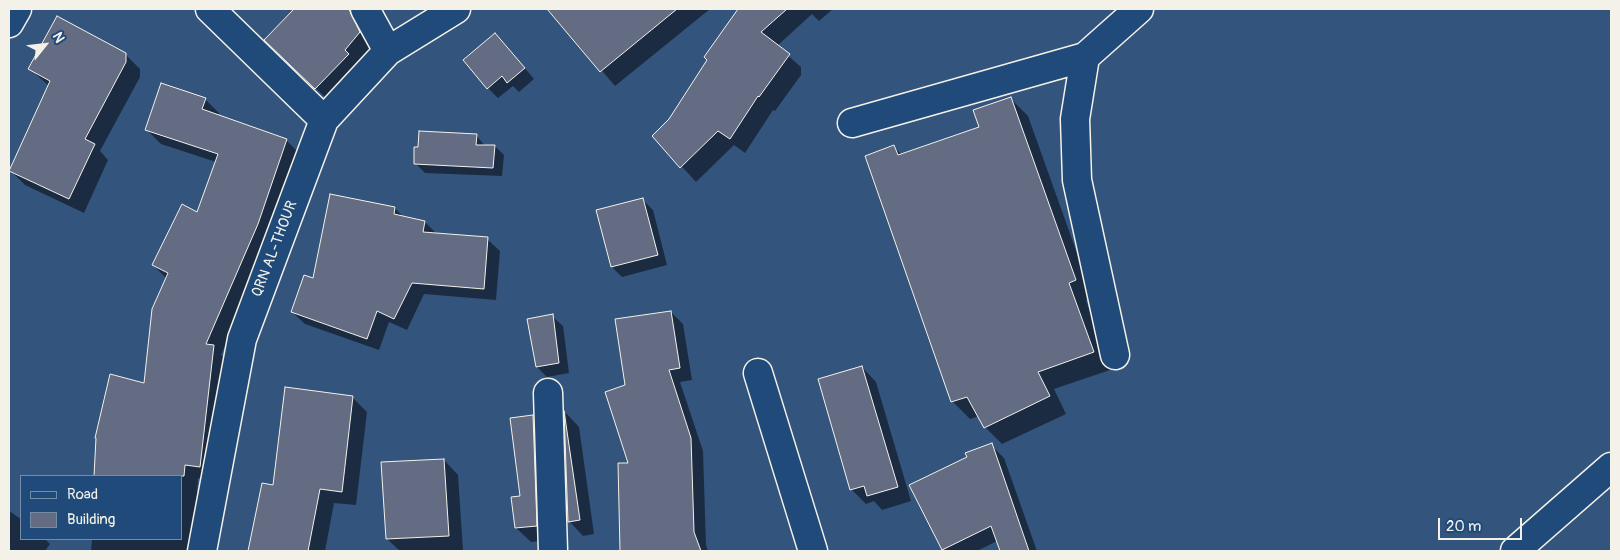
<!DOCTYPE html>
<style>
body{margin:0}
#map{position:relative;width:1620px;height:560px;overflow:hidden;background:#33547d;font-family:Pangolin,sans-serif}
canvas{display:block}
.frame{position:absolute;inset:0;border:10px solid #f4f1e8;pointer-events:none}
.legend{position:absolute;left:20px;top:475px;width:162px;height:65px;box-sizing:border-box;background:#1f4a7a;border:1px solid #748da6;margin:0;padding:6px 9px;list-style:none;font-size:15px;color:#f4f1e8}
.legend li{display:flex;align-items:center;gap:10px;height:25px}
.legend b{width:25px;border:1px solid #748da6}
.north{position:absolute;left:20px;top:20px;width:50px;height:50px;-webkit-text-stroke:4px #1f4a7a;paint-order:stroke;rotate:61deg;font-size:14px;font-weight:700;line-height:20px;text-align:center;color:#f4f1e8}
.north::after{content:'';display:block;margin:auto;width:18px;height:22px;background:#f4f1e8;clip-path:polygon(50% 0,100% 100%,50% 72%,0 100%)}
.scale{position:absolute;left:1438px;top:518px;width:84px;height:22px;box-sizing:border-box;border:2px solid #f4f1e8;border-top:0;padding-left:6px;font-size:15px;line-height:18px;white-space:nowrap;color:#f4f1e8;-webkit-text-stroke:4px #1f4a7a;paint-order:stroke}
</style>
<div id="map">
<canvas width="1620" height="560"></canvas>
<div class="frame"></div>
<ul class="legend">
<li><b style="height:6px;background:#1f4a7a"></b>Road</li>
<li><b style="height:14px;background:#636c83"></b>Building</li>
</ul>
<div class="north">N</div>
<div class="scale">20 m</div>
</div>
<script>
const context = document.querySelector('canvas').getContext('2d');
context.lineJoin = 'round';
function fill(path, color) {
  context.fillStyle = color;
  context.fill(path, 'evenodd');
}
function toPath(rows) {
  const path = new Path2D();
  for (const r of rows) {
    path.moveTo(r[0], r[1]);
    for (let i = 2; i < r.length; i += 2) path.lineTo(r[i], r[i + 1]);
  }
  return path;
}
function stroke(path, color, width, dash) {
  context.strokeStyle = color;
  context.lineWidth = width;
  context.lineCap = dash ? 'butt' : 'round';
  context.setLineDash(dash || []);
  context.stroke(path);
}
function label(font, color, halo, rows, align = 'center') {
  context.font = font + ' Pangolin,sans-serif';
  context.lineWidth = 4;
  context.setLineDash([]);
  context.textBaseline = 'middle';
  context.strokeStyle = halo;
  context.fillStyle = color;
  for (const [text, x, y, turn = 0] of rows) {
    context.save();
    context.translate(x, y);
    context.rotate((+turn || 0) * Math.PI / 180);
    context.textAlign = isNaN(turn) ? turn : align;
    if (halo) context.strokeText(text, 0, 0);
    context.fillText(text, 0, 0);
    context.restore();
  }
}
fill(toPath([
 [296,9,374,9,373,46,330,102,266,40],
 [549,9,710,9,615,86],
 [740,9,833,9,819,21,812,14,777,46,801,67,801,75,775,111,773,110,745,153,734,145,696,182,654,136,670,120,709,61,705,57],
 [505,45,534,79,519,92,513,86,498,98,488,88],
 [125,54,140,69,140,77,100,151,108,160,84,213,25,185,10,170,49,86,30,69],
 [1010,98,1028,116,1093,298,1086,300,1110,370,1054,389,1066,414,1002,444,985,427,979,416,970,419,952,401,894,147,902,155,980,127],
 [205,99,219,113,218,116,287,141,300,154,271,238,221,355,227,360,213,480,198,478,193,551,91,551,92,539,181,539,181,476,95,476,98,439,145,384,167,279,153,265,198,214,216,162,161,144,147,130],
 [476,135,485,146,495,146,504,155,502,176,425,173,416,164],
 [642,199,653,210,667,265,622,277,612,267],
 [395,208,404,218,425,222,437,234,487,239,500,251,496,300,424,294,407,330,389,322,379,350,305,324,292,312,314,280],
 [671,312,683,324,692,380,680,382,703,451,706,545,708,551,621,551,619,465,630,464,627,386],
 [552,316,563,326,569,373,547,377,537,367],
 [862,367,876,382,911,501,882,510,874,501,866,504,851,489],
 [353,398,367,412,356,505,334,503,325,551,249,551,263,485,274,487],
 [566,413,579,427,594,534,583,536,569,521],
 [533,416,547,431,550,540,531,542,516,528,512,498,521,497],
 [991,445,1004,458,1037,551,1001,551,997,541,977,551,945,551,911,486],
 [444,460,458,475,463,550,400,551,387,539],
 [9,511,21,519,21,539,45,539,50,544,45,551,9,551]
]), '#0007');
const building = toPath([
 [294,9,349,9,360,32,345,50,349,54,315,89,264,40,294,9],
 [547,9,677,9,600,72,547,9],
 [738,9,787,9,761,32,790,54,759,97,758,96,730,139,718,131,680,168,652,136,669,119,707,60,704,57,738,9],
 [57,16,126,53,126,62,85,139,95,144,69,199,9,171,50,81,28,69,57,16],
 [495,33,525,68,507,83,502,76,487,89,463,60,495,33],
 [161,83,206,98,202,109,287,139,258,224,206,344,214,345,200,467,185,465,184,476,94,476,96,438,95,438,110,374,144,383,152,309,168,273,152,265,182,204,197,212,218,154,145,130,161,83],
 [1011,97,1076,280,1069,283,1094,352,1038,372,1050,396,984,428,967,397,951,402,865,156,894,145,898,155,979,127,973,110,1011,97],
 [419,131,477,134,476,145,495,145,493,168,414,164,414,147,418,147,419,131],
 [330,194,395,207,394,214,425,221,423,232,488,237,484,289,412,283,394,319,377,311,367,339,291,312,304,275,313,278,330,194],
 [643,198,658,255,611,267,596,210,643,198],
 [671,311,680,368,669,370,691,438,694,532,701,551,620,551,618,463,628,463,605,392,625,385,615,319,671,311],
 [553,314,559,363,536,367,527,319,553,314],
 [862,366,898,487,867,496,864,486,850,490,818,379,862,366],
 [285,387,353,396,342,492,320,489,308,551,248,551,262,483,273,485,285,387],
 [564,411,580,520,568,522,564,411],
 [533,415,537,526,515,528,511,497,520,496,510,418,533,415],
 [992,443,1029,551,1000,551,991,526,942,550,909,485,967,457,965,453,992,443],
 [444,459,449,536,386,539,381,462,444,459]
]);
fill(building, '#636c83');
stroke(building, '#f4f1e8', 1);
const minor = toPath([
 [210,9,324,120],
 [365,9,388,51],
 [9,23,17,9],
 [1085,57,1075,119,1077,180,1115,355],
 [852,123,1085,57,1139,9],
 [758,373,813,551],
 [548,393,553,551],
 [202,551,242,339,324,120,388,51,456,9],
 [1515,551,1611,467]
]);
stroke(minor, '#f4f1e8', 31);
stroke(minor, '#1f4a7a', 28);
label('15px', '#f4f1e8', '#1f4a7a', [
 ["QRN AL-THOUR",275,249,-69]
]);
</script>
